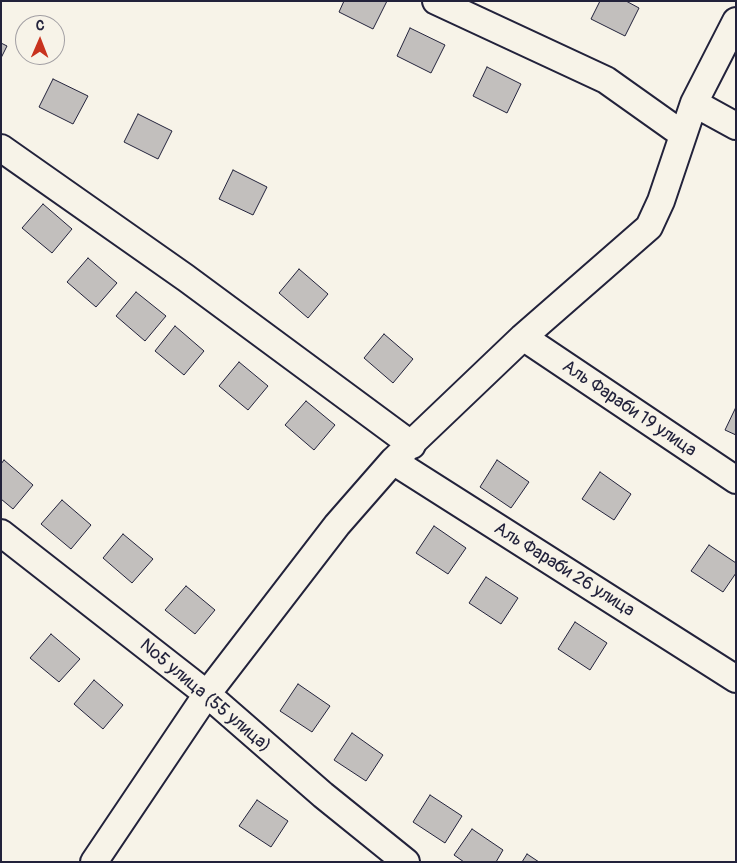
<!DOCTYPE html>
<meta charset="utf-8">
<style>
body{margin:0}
#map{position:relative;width:737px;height:863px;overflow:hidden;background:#f7f3e8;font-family:Pangolin,sans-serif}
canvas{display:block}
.frame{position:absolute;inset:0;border:2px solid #22223b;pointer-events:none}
.north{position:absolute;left:15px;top:15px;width:50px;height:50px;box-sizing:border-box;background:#f7f3e8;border:1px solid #a29fa3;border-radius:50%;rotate:1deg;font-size:14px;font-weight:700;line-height:20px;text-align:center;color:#22223b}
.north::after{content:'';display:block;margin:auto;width:18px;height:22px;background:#c8321e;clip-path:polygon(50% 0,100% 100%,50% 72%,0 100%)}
</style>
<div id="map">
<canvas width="737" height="863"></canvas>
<div class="frame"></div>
<div class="north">С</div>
</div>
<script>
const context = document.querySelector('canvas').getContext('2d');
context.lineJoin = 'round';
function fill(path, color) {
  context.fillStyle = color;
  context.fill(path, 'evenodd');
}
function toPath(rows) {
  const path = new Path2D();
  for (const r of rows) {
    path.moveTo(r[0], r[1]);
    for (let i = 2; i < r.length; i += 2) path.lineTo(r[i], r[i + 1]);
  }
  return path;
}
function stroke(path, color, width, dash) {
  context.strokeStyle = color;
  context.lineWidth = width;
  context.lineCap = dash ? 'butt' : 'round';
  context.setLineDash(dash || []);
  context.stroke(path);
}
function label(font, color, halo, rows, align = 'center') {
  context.font = font + ' Pangolin,sans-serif';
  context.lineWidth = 5;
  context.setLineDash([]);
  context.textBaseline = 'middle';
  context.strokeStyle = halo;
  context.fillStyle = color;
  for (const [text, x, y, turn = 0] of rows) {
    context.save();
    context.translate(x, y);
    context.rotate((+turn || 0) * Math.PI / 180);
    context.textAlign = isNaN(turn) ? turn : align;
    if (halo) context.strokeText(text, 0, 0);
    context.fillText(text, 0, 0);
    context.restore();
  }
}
const building = toPath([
 [344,1,387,1,373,29,339,12,344,1],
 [600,1,626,1,639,8,625,36,591,19,600,1],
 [410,28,445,45,431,73,397,56,410,28],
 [1,43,7,46,1,58,1,43],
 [487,67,521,84,507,113,473,96,487,67],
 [53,79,88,96,73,124,39,107,53,79],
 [138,114,172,131,158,159,124,142,138,114],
 [233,170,267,187,253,215,219,199,233,170],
 [43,204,72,229,52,253,22,228,43,204],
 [88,258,117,283,96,307,67,282,88,258],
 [299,269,328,294,308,318,279,293,299,269],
 [136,292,166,316,145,341,116,316,136,292],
 [175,326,204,351,184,375,155,351,175,326],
 [384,334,413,359,393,383,364,358,384,334],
 [239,362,268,386,248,410,219,386,239,362],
 [306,401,335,425,314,450,285,425,306,401],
 [736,407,736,435,725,430,736,407],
 [4,460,33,485,13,509,1,499,1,464,4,460],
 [497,460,529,482,511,508,480,487,497,460],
 [600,472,631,494,614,520,582,499,600,472],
 [62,500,91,525,71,549,41,524,62,500],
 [434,526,466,548,448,574,416,553,434,526],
 [123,534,153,559,132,583,103,558,123,534],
 [709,545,736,563,736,573,723,592,691,571,709,545],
 [486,577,518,598,501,624,469,603,486,577],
 [186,586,215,610,195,634,165,610,186,586],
 [575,622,607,643,590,670,558,649,575,622],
 [51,634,80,659,59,682,30,658,51,634],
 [94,680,123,705,103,729,74,704,94,680],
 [298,684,330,706,312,732,280,711,298,684],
 [352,733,383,755,366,781,334,760,352,733],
 [430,795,462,816,445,843,413,822,430,795],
 [257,800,288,821,271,847,239,826,257,800],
 [472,829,503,850,496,862,464,862,454,855,472,829],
 [527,854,539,862,522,862,527,854]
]);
fill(building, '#c2bfbd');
stroke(building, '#22223b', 1);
const minor = toPath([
 [436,1,606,80,682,134],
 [694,103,736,126],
 [1,148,186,278,412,445],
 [523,337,736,480],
 [393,461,736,679],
 [1,533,207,694,323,795,406,862],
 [94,862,207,694,337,525,393,461,523,337,649,227,661,201,694,103,736,21]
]);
stroke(minor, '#22223b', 30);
stroke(minor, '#f7f3e8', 26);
label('18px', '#22223b', '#f7f3e8', [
 ["Аль Фараби 19 улица",629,409,34],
 ["Аль Фараби 26 улица",564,570,32],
 ["№5 улица (55 улица)",205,696,40]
]);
</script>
